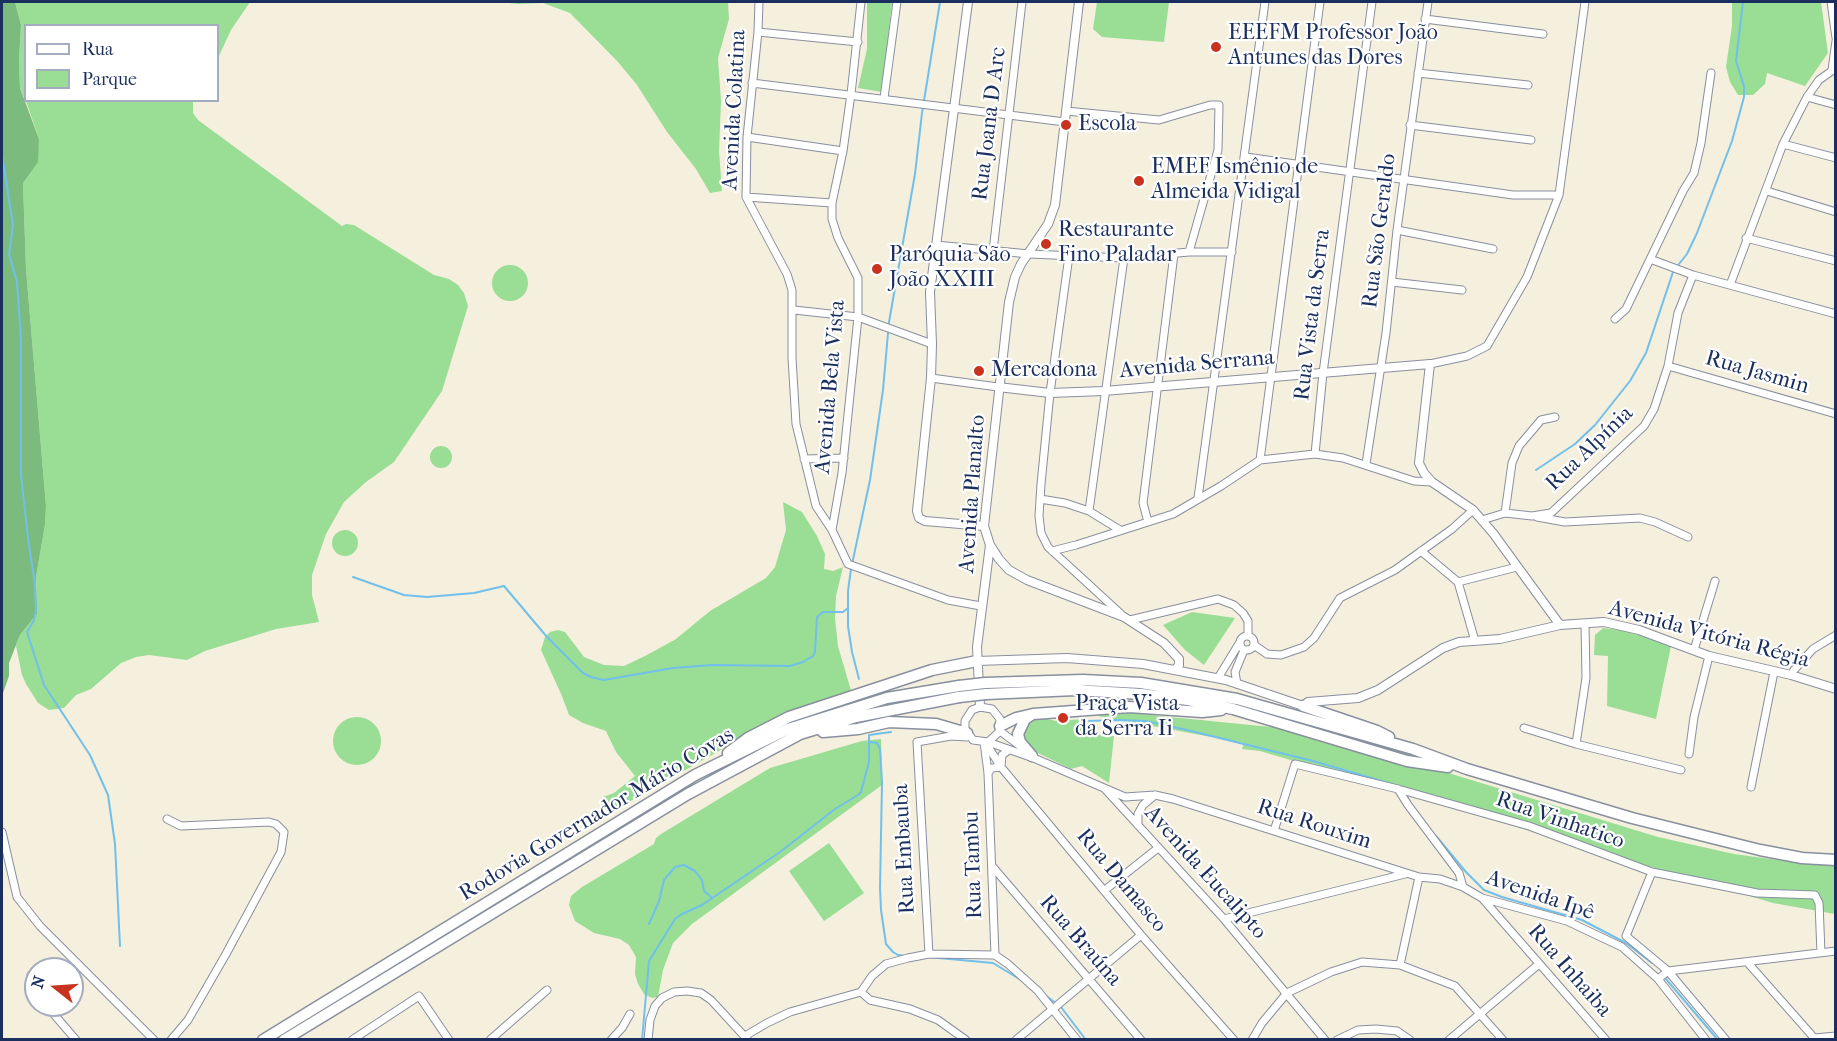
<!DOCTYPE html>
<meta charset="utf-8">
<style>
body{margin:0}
#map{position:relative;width:1837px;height:1041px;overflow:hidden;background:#f5efde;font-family:"IM FELL French Canon",serif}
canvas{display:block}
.frame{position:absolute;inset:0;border:3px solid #1b2f5e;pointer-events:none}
.legend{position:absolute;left:24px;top:24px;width:195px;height:78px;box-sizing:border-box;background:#fff;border:2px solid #a4acbf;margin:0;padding:8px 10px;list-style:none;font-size:18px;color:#1b2f5e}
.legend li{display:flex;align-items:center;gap:12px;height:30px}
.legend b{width:30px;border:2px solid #a4acbf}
.north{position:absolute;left:24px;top:957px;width:60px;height:60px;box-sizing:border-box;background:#fff;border:2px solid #a4acbf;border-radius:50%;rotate:287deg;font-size:16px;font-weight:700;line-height:24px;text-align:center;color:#1b2f5e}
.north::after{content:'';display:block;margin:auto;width:21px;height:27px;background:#c8321e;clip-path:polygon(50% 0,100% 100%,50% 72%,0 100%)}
</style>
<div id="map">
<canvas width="1837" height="1041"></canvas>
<div class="frame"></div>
<ul class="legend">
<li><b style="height:8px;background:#fff"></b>Rua</li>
<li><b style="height:16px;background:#9add95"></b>Parque</li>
</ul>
<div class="north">N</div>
</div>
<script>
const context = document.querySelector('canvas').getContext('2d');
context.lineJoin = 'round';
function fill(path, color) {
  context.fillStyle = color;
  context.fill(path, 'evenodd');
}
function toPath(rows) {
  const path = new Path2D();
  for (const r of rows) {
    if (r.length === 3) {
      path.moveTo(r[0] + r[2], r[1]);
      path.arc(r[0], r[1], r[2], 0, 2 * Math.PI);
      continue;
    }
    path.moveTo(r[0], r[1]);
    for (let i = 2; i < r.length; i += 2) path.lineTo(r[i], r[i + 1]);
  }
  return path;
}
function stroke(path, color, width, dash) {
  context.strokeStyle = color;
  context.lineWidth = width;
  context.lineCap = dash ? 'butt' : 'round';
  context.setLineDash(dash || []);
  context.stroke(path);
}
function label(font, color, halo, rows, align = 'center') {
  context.font = font + ' "IM FELL French Canon",serif';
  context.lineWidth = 4.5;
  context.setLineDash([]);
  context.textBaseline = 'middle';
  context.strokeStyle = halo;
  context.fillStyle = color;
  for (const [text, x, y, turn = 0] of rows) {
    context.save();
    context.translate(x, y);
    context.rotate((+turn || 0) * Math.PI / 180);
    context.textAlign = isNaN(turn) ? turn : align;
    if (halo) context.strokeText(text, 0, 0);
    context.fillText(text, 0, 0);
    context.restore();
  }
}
fill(toPath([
 [15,2,250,2,231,30,218,58,218,26,26,26,25,100,20,88,19,61,21,25],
 [501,2,728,2,729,19,718,58,721,101,719,151,722,191,710,193,696,169,667,132,637,85,618,62,570,13,543,3,518,4],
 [867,2,892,2,882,92,858,88,867,49],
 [1097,2,1169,2,1164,42,1102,37,1093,29],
 [1732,2,1821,2,1828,53,1805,86,1767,73,1765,84,1753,95,1738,95,1730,82,1726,67,1732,26],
 [26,101,193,101,193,113,198,120,342,226,346,224,354,225,434,275,449,279,458,285,464,293,468,306,442,391,394,462,366,482,344,502,326,534,312,575,312,595,319,622,276,629,205,651,187,660,149,655,136,657,121,663,91,689,76,695,64,708,49,710,38,703,26,684,22,675,16,646,20,635,37,614,36,577,45,525,46,506,26,269,23,183,37,162,39,139],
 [510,283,18],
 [441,457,11],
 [783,502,802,512,817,536,825,554,824,569,833,571,843,567,836,596,835,618,838,646,852,694,777,718,622,806,614,806,603,797,614,793,635,776,616,752,606,731,583,723,569,715,562,696,541,650,545,637,550,632,558,630,565,632,584,657,604,665,624,666,647,655,676,639,710,611,766,578,775,567,786,530],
 [345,543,13],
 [1192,612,1235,618,1204,665,1185,650,1163,625],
 [1603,628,1626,631,1671,646,1656,719,1607,706,1608,656,1594,655,1595,635],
 [1100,710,1311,731,1658,837,1734,854,1786,861,1835,865,1835,914,1773,903,1260,751,1242,749,1244,743,1098,716],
 [1039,717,1056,721,1084,719,1086,734,1114,736,1109,783,1082,766,1071,769,1038,753,1026,744,1024,730,1028,722],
 [357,741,24],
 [881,739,882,785,692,924,673,943,663,970,658,997,652,998,644,994,638,984,635,974,636,957,629,945,620,939,594,933,575,921,569,905,571,896,582,887,654,844,656,838,661,834,770,768,862,741],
 [829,843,864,893,824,921,789,871]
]), '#9add95');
fill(toPath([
 [2,2,15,2,21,25,19,61,20,88,39,139,38,162,23,183,26,269,46,506,45,525,36,577,37,614,20,635,9,663,9,676,2,696]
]), '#7bbc7e');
stroke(toPath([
 [2,155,13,225,9,254,17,282,21,339,21,475,28,538,35,585,36,610,34,620,27,632,44,685,90,755,108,795,115,844,120,946],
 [1679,264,1687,254,1697,233,1732,141,1744,97,1744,86,1736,61,1743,2],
 [1536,470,1575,444,1595,425,1630,381,1646,353,1673,272],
 [353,577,404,595,427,597,474,593,504,586,547,637,583,673,591,677,604,680,673,668,712,665,790,666,803,662,813,656,815,652,817,617,823,612,843,612,848,608],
 [859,679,852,652,848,626,848,591,851,569,870,480,883,390,889,322,915,174,922,113,940,2],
 [1089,721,1116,720,1145,721,1187,730,1313,761,1395,785],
 [869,742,877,743,880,749,882,782,880,888,881,910,886,944,893,952,898,955,907,956],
 [1436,836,1466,872,1484,890,1502,897,1582,920,1626,943,1652,963],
 [649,924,659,901,664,880,675,867,684,865,695,871,702,880,704,891,712,898],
 [928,957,993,963,1021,980],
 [1666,979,1718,1040],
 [1045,995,1057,1004],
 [1061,1007,1086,1040],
 [642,1040,649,961,675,919,682,914,702,905,780,852,835,809,858,795,861,792,869,762,869,735,891,732]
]), '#70c0eb', 2);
const minor = toPath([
 [759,2,758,32,747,137,746,197,787,274,792,290,792,358,796,424,816,506,832,530,848,564,948,600,981,606],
 [1831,2,1836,38],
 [1425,19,1543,34],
 [758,32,858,42],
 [1832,70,1836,41],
 [1418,73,1528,85],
 [752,83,1065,122],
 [1807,97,1836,105],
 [884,98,897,2],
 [1066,111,1159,120,1210,105,1219,105,1218,150,1189,252],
 [1410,125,1531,140],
 [747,137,843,151],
 [1783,144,1836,158],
 [1246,157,1513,195,1559,195],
 [1767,191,1836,212],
 [746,197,832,203],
 [1397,230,1493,249],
 [1746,238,1836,261],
 [936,245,1029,254,1124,258,1189,252,1232,252],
 [993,251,1022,2],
 [1069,256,1050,393,1041,484,1039,516,1041,533,1048,547,1121,614],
 [1650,259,1693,275,1836,314],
 [1392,282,1462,290],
 [1730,285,1783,144,1807,97,1819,80,1836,68],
 [794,310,858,317,932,344],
 [1615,319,1626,309,1683,191,1694,173,1701,143,1711,73],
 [1430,364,1467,356,1487,346,1527,277,1559,195,1585,2],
 [1668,366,1836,414],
 [931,378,998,387],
 [1315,454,1323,373,1372,2],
 [804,459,844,458],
 [1260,460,1320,2],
 [1366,464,1386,333,1397,230,1428,2],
 [1198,498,1265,2],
 [1040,499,1065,503,1089,511],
 [1505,513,1512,463,1519,446,1541,420,1555,417],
 [1537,517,1565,522,1640,518,1655,522,1688,537],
 [1482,520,1505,513,1532,516,1551,513,1644,426,1654,409,1668,366,1678,313,1693,275],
 [1148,522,1143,503,1174,254],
 [832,530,842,473,858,317,858,278,838,238,832,219,832,203,843,151,851,94,861,2],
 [1120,530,1089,511,1124,258],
 [1052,551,1076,545,1173,514,1221,486,1260,460,1315,454,1343,458,1414,481,1432,482],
 [1421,551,1458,582,1475,641],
 [1458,582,1517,567],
 [1130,620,1218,599,1234,605,1243,613,1248,621,1248,636],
 [1247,643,7],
 [1254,645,1267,654,1281,655,1304,647,1314,638,1340,598,1395,570,1452,529,1473,510],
 [1694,650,1715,581],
 [1791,675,1794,670,1813,649,1836,635],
 [1218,678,1240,642],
 [1237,684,1235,672,1244,650],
 [1524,728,1576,744,1681,770],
 [1000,731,1020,746],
 [984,742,988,773,995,955],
 [985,742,1001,767,1141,935,1234,1040],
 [988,742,999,732,1000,719,992,709,980,707,972,710,965,721,965,729,973,740,988,742,1036,759,1104,788,1224,919,1325,1040],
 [1576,744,1586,678,1585,624],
 [1689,754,1694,717,1709,656],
 [988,773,992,768,1001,767,1002,755,1009,750],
 [1751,787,1774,672],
 [1104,788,1125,797,1155,795,1173,799,1419,877,1440,879,1463,887,1482,898,1567,921,1622,947,1658,979,1706,1040],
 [1398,789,1408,805,1459,873,1463,887],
 [167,819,181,826,269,822,276,824,284,832,281,852,226,954,188,1020,171,1040],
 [1138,825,1138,814,1143,805,1155,795],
 [1274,831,1295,764,1398,789,1529,826,1652,872,1757,893,1815,895,1819,903,1821,953],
 [2,832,17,897,40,926,154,1040],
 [992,866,1141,1040],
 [1652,872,1626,936,1668,971,1726,1040],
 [1105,890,1158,848],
 [1482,898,1606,1040],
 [1224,919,1405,874],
 [929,954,917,742,951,736,967,737],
 [1748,963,1816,1040],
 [1400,965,1419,877],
 [31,975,36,988],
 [1658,979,1668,971,1836,951],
 [861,992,870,1000,910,1009,938,1020,966,1040],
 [46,1005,76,1040],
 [745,1036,767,1023,790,1012,861,992,872,976,886,964,908,958,929,954,995,955,1008,964,1038,991,1077,1040],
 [1815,1038,1836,1036],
 [352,1040,419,996,449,1040],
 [490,1040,547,990],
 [611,1040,622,1028,630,1014],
 [648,1040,650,1020,655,1006,662,998,674,992,687,991,701,993,711,1000,747,1039],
 [1016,1040,1141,935],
 [1252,1040,1262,1023,1287,993,1331,972,1362,962,1400,965,1455,986,1503,1040],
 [1337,1040,1358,1030,1376,1029,1397,1031,1410,1040],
 [1449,1040,1539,964]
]);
const tertiary = toPath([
 [968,2,930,292,932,344,931,378,917,511,919,518,925,521,984,526],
 [998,387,1050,393,1104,391,1430,364,1419,463,1424,473,1432,482,1473,510,1493,533,1560,625],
 [990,545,999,559,1009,570,1027,580,1124,617,1164,643,1179,659,1179,665,1175,670],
 [977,661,1067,658,1143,664,1226,680,1303,706,1308,702,1358,698,1378,690,1443,648,1459,642,1500,639,1560,625,1604,622,1639,630,1709,656,1791,675,1836,689],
 [980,707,977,647,990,545,984,526,1009,302,1015,277,1021,264,1048,224,1055,205,1079,2]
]);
const primary = toPath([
 [985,683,1083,680,1141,683,1237,699,1413,749,1467,769,1632,818,1760,850,1802,858,1836,860],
 [986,694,1075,690,1141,694,1188,700,1233,709,1407,761,1448,767],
 [1303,706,1377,731,1389,737],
 [1031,715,1025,719,1018,734,1020,742,1032,756],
 [1000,726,1016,718,1033,714,1129,707,1202,712,1221,710],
 [823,732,858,729,889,722,936,724,967,733],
 [728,753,748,738,789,717,932,670,977,661],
 [263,1040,695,775,788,729,887,698,959,686],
 [284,1040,688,794,800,734,856,717,959,697]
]);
stroke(minor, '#888f9e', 9);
stroke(tertiary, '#888f9e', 10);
stroke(primary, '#888f9e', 13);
stroke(minor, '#fff', 7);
stroke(tertiary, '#fff', 8);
stroke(primary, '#fff', 10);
const primaryBridge = toPath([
 [959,686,985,683],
 [959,697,986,694]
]);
stroke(primaryBridge, '#888f9e', 13, []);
stroke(primaryBridge, '#fff', 10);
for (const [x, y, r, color] of [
 [1216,47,6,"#c8321e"],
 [1066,125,6,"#c8321e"],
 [1139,181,6,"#c8321e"],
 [1046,244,6,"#c8321e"],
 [877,269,6,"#c8321e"],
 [979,371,6,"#c8321e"],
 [1063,718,6,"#c8321e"]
]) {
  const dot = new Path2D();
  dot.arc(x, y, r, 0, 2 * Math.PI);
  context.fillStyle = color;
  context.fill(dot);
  stroke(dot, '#fff', 2);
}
label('22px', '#1b2f5e', '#fff', [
 ["EEEFM Professor João",1228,34],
 ["Antunes das Dores",1228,59],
 ["Escola",1078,125],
 ["EMEF Ismênio de",1151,168],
 ["Almeida Vidigal",1151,193],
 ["Restaurante",1058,231],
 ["Fino Paladar",1058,256],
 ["Paróquia São",889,256],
 ["João XXIII",889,281],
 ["Mercadona",991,371],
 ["Praça Vista",1075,705],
 ["da Serra Ii",1075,730]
], 'left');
label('22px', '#1b2f5e', '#fff', [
 ["Avenida Colatina",735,110,-87],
 ["Rua Joana D Arc",990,124,-83],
 ["Rua São Geraldo",1380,231,-83],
 ["Rua Vista da Serra",1313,315,-83],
 ["Avenida Serrana",1197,365,-5],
 ["Rua Jasmin",1757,373,16],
 ["Avenida Bela Vista",831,387,-85],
 ["Rua Alpínia",1590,449,-44],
 ["Avenida Planalto",973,494,-86],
 ["Avenida Vitória Régia",1709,635,15],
 ["Rodovia Governador Mário Covas",597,815,-31],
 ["Rua Vinhatico",1560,821,19],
 ["Rua Rouxim",1314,825,18],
 ["Rua Embauba",905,849,-93],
 ["Rua Tambu",974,865,-92],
 ["Avenida Eucalipto",1205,873,48],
 ["Rua Damasco",1121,881,50],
 ["Avenida Ipê",1540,896,19],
 ["Rua Braúna",1080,941,49],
 ["Rua Inhaiba",1569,971,49]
]);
</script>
